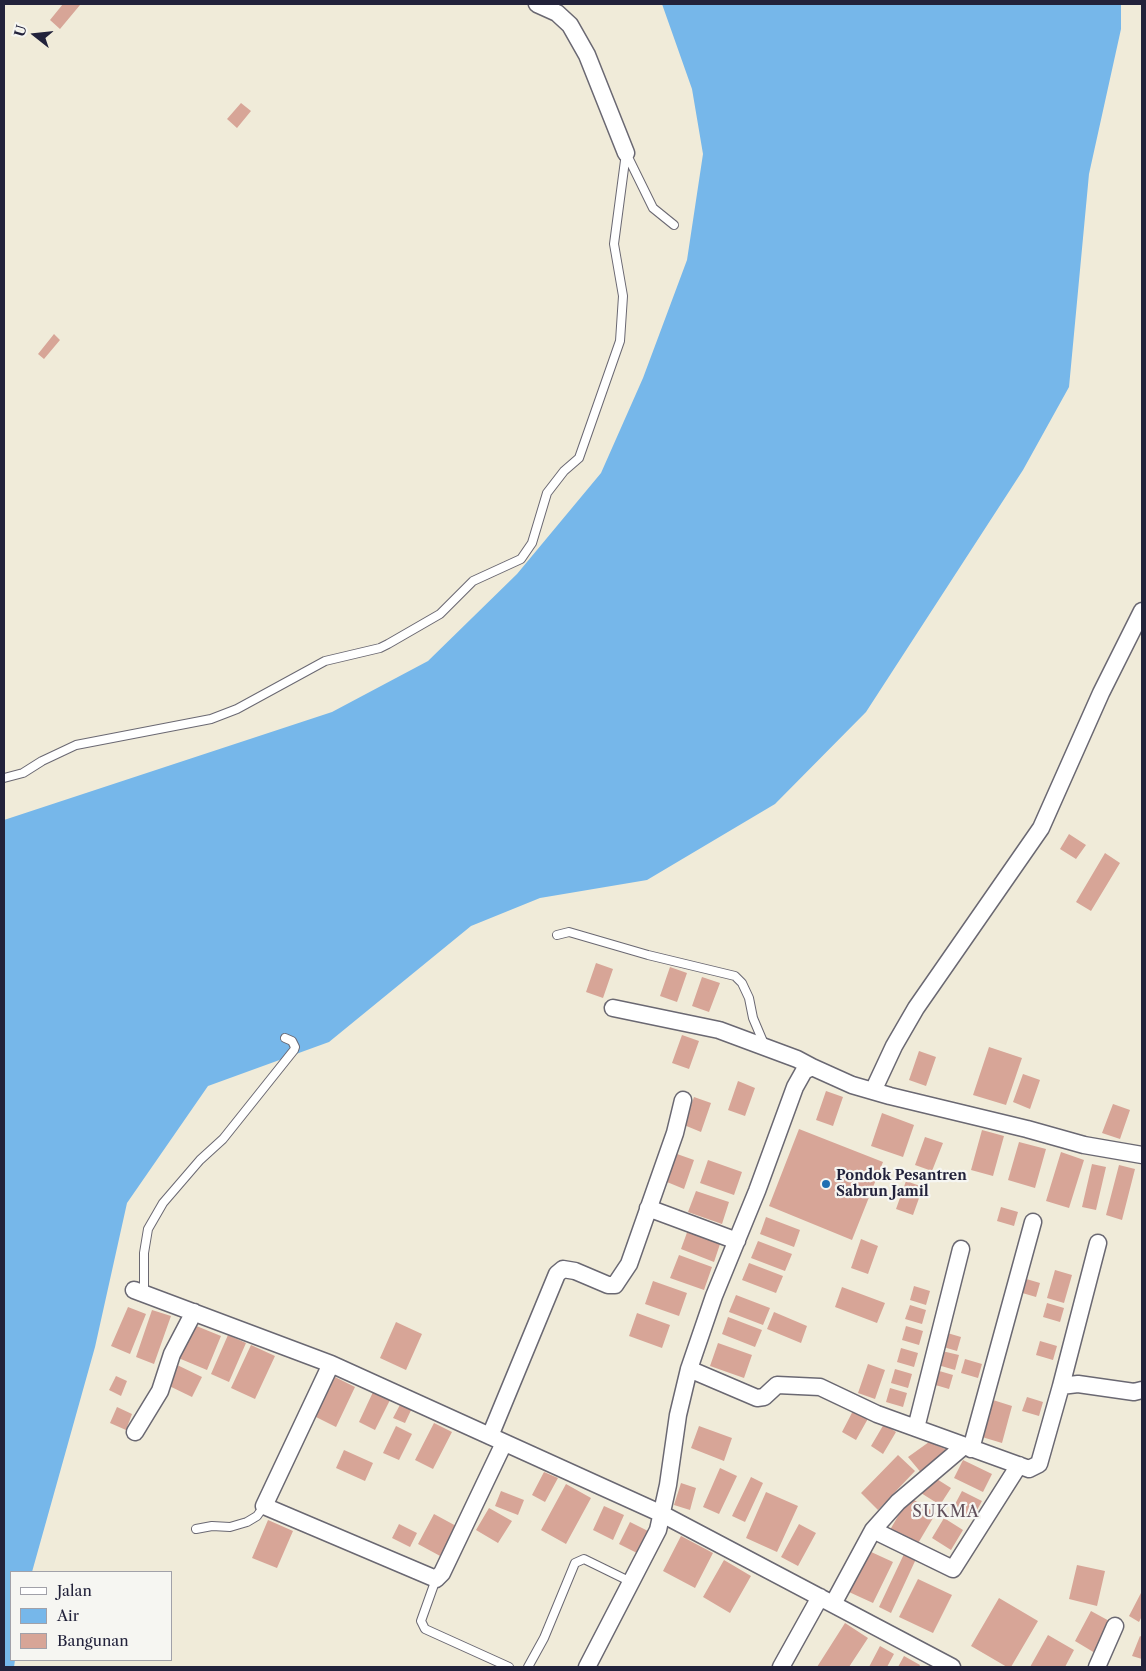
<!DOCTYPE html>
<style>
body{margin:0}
#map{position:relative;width:1146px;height:1671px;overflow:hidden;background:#f0ebd9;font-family:"Libre Caslon Text",serif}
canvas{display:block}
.frame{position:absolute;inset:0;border:5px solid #22223b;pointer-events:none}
.legend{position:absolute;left:10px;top:1571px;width:162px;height:90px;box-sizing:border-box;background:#f6f6f2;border:1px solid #a1a1a9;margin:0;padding:6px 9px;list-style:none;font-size:15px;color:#22223b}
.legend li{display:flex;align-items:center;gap:10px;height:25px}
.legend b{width:25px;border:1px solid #a1a1a9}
.north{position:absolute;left:10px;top:10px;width:50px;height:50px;-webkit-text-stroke:4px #f6f6f2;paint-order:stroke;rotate:286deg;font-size:14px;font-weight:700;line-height:20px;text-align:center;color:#22223b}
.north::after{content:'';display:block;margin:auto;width:18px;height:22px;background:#22223b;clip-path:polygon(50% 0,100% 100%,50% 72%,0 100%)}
</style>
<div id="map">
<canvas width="1146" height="1671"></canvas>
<div class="frame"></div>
<ul class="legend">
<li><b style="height:6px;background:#fff"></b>Jalan</li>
<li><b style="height:14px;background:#76b7ea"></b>Air</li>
<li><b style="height:14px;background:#d7a597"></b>Bangunan</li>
</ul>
<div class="north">U</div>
</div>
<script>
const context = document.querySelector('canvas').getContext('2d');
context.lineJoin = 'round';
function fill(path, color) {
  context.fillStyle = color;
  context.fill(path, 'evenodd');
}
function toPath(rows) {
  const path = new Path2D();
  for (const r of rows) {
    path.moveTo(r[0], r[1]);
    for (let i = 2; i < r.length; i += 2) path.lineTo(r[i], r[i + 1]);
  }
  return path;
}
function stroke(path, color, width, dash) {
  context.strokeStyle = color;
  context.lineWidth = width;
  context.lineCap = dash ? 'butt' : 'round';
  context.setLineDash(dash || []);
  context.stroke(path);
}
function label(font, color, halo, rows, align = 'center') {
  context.font = font + ' "Libre Caslon Text",serif';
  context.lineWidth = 4.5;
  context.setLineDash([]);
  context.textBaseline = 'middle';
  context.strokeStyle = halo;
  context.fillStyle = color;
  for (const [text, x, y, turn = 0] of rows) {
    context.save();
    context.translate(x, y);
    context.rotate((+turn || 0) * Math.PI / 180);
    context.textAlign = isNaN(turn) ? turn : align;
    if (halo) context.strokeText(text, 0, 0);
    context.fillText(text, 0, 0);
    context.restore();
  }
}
fill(toPath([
 [662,4,1121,4,1121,29,1089,174,1069,387,1023,470,866,712,775,804,647,880,540,898,471,926,329,1042,208,1086,127,1203,95,1347,32,1572,11,1572,11,1660,15,1660,14,1667,4,1667,4,820,332,712,428,661,517,574,601,473,643,378,687,260,703,154,692,89]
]), '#76b7ea');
fill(toPath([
 [63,4,80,5,60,29,50,20],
 [241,103,251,111,237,128,227,119],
 [54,334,60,340,44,359,38,354],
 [1069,834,1086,845,1076,859,1060,849],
 [1105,853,1120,863,1091,911,1076,902],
 [596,963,613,969,603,998,586,992],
 [670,967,687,973,677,1002,660,996],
 [702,977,720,983,709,1012,692,1006],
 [682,1035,699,1041,689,1069,672,1063],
 [989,1047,1022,1058,1006,1105,973,1095],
 [919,1051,936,1057,926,1086,909,1080],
 [1023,1074,1040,1080,1030,1109,1013,1102],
 [738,1081,755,1088,745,1116,728,1110],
 [826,1091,843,1097,833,1126,816,1120],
 [694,1097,711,1103,701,1132,684,1125],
 [1113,1104,1130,1110,1120,1139,1102,1133],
 [882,1113,914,1125,903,1157,871,1146],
 [799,1129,883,1162,852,1240,769,1206],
 [982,1130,1004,1136,993,1176,971,1170],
 [925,1137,943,1143,932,1171,915,1165],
 [1019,1142,1046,1149,1035,1188,1008,1180],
 [1061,1152,1084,1160,1069,1208,1046,1201],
 [677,1154,694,1160,684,1189,667,1182],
 [708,1160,742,1172,734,1195,700,1183],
 [1092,1164,1106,1167,1096,1210,1082,1207],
 [1119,1165,1135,1169,1122,1220,1106,1215],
 [906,1181,923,1187,913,1215,896,1209],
 [696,1191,729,1202,722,1224,688,1212],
 [1001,1207,1018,1212,1014,1226,997,1221],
 [766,1217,800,1230,794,1247,760,1234],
 [689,1227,722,1238,714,1262,681,1249],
 [861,1239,878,1246,868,1274,851,1268],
 [758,1241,792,1254,785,1271,751,1258],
 [679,1255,712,1267,704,1290,670,1278],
 [749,1263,783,1276,776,1293,742,1280],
 [1055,1270,1072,1275,1064,1303,1047,1298],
 [1023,1278,1040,1283,1036,1297,1019,1292],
 [653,1281,687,1293,679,1316,645,1304],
 [914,1286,930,1291,926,1305,910,1300],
 [842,1287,885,1303,877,1323,835,1307],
 [736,1295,770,1308,763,1325,729,1312],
 [1047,1303,1064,1308,1060,1322,1043,1317],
 [910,1305,926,1310,922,1324,905,1319],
 [128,1307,146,1314,130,1354,111,1346],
 [152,1310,171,1316,154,1364,136,1357],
 [774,1312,807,1326,801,1343,767,1329],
 [637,1313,670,1325,662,1348,629,1336],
 [728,1317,762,1330,755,1347,722,1334],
 [396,1322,422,1334,406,1370,380,1358],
 [189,1323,221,1336,207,1370,176,1357],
 [906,1326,923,1331,919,1345,902,1340],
 [944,1332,961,1337,957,1351,940,1346],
 [228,1335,246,1343,229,1382,211,1374],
 [1040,1341,1057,1346,1053,1360,1036,1355],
 [718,1343,752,1355,744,1378,710,1366],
 [251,1345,275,1356,255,1399,231,1388],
 [901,1348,918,1353,914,1367,897,1362],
 [942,1351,959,1355,955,1370,938,1365],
 [965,1359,982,1364,978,1378,961,1373],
 [171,1362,202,1377,192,1397,161,1382],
 [868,1364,885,1370,875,1399,858,1393],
 [895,1369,912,1374,908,1388,891,1383],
 [936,1370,953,1375,949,1389,932,1384],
 [331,1375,355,1387,336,1427,312,1415],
 [116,1376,127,1381,121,1396,109,1390],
 [890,1388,907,1393,903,1407,886,1402],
 [373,1392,390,1400,375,1430,359,1422],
 [1027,1397,1043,1402,1039,1416,1022,1411],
 [993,1400,1012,1406,1002,1443,982,1437],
 [402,1401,413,1406,405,1423,393,1418],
 [117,1407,132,1414,126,1430,110,1423],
 [855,1407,870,1415,856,1440,842,1432],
 [434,1423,452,1432,433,1469,415,1460],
 [884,1424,896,1432,883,1454,871,1446],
 [396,1426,412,1434,399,1460,383,1453],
 [699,1426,732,1438,724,1461,691,1448],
 [929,1442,952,1452,923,1475,908,1457],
 [344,1450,373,1463,365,1481,336,1468],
 [898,1455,915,1471,878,1510,861,1493],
 [963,1460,992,1474,983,1492,954,1478],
 [720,1468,737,1476,719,1514,703,1507],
 [544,1472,558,1478,545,1502,532,1495],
 [932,1476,951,1488,940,1505,921,1493],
 [751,1477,763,1483,745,1522,732,1516],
 [681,1483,696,1488,690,1510,674,1505],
 [566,1484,591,1498,566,1544,541,1530],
 [501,1491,524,1500,518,1515,495,1506],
 [962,1491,982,1501,972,1519,953,1508],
 [766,1492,798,1506,777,1552,746,1538],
 [909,1497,936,1513,917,1545,890,1530],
 [604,1506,624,1515,613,1540,593,1530],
 [489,1508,512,1521,498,1543,476,1530],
 [434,1514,458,1527,442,1557,418,1544],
 [944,1518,963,1530,951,1550,932,1538],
 [268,1520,293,1531,277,1568,252,1558],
 [630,1522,648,1531,637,1553,619,1544],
 [399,1524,417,1533,410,1547,392,1538],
 [799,1524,816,1533,798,1566,781,1557],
 [681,1536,713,1553,695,1588,663,1571],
 [869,1551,893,1562,873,1603,849,1592],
 [904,1554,916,1559,891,1613,879,1607],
 [724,1560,751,1576,730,1613,703,1597],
 [1077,1565,1105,1571,1097,1606,1069,1599],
 [918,1579,952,1595,933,1633,899,1617],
 [1142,1591,1142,1616,1139,1622,1129,1616],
 [999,1598,1038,1621,1011,1667,1007,1667,971,1646],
 [1091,1611,1113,1623,1095,1653,1075,1641],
 [845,1623,868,1638,849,1667,817,1667],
 [1048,1635,1074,1650,1065,1667,1030,1667],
 [1140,1636,1142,1637,1142,1659,1132,1656],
 [880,1646,894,1654,887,1667,869,1667],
 [904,1656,920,1665,919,1667,898,1667]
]), '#d7a597');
const lane = toPath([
 [4,778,23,773,42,761,76,745,211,719,237,709,325,661,380,648,388,644,440,614,473,581,521,559,532,543,547,493,564,471,579,458,620,341,623,296,614,244,626,153,653,208,674,225],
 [557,935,569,932,648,955,735,976,742,983,749,998,753,1018,764,1044],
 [144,1293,144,1253,148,1229,163,1203,200,1160,223,1139,294,1050,295,1047,292,1041,285,1038],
 [196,1529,212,1526,230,1527,247,1522,257,1516,264,1506],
 [436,1579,421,1621,425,1629,509,1667],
 [528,1667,544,1638,575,1563,584,1559,631,1582]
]);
const street = toPath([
 [537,4,557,13,570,25,587,55,626,153],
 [613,1008,719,1030,797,1059,812,1067],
 [873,1091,894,1046,916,1008,1041,828,1101,693,1142,611],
 [648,1208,737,1241],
 [134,1290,331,1364,662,1514,952,1667],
 [331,1364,264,1506,436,1579,442,1573,504,1443],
 [689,1369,757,1398,764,1397,777,1385,820,1387,877,1414,1029,1469,1039,1464,1061,1386,1078,1384,1134,1392,1142,1390],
 [1061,1386,1098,1243],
 [916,1428,961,1249],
 [135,1432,160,1391,172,1354,194,1312],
 [490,1436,557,1274,563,1269,575,1271,608,1285,615,1285,629,1264,675,1133,683,1100],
 [971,1449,1033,1222],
 [873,1530,953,1569,1019,1465],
 [833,1604,873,1530,898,1502,964,1446],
 [587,1667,658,1530,668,1485,678,1415,689,1369,714,1296,757,1191,795,1087,804,1071,812,1067,852,1085,890,1096,1027,1129,1084,1145,1142,1155],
 [781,1667,820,1597],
 [1097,1667,1115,1626]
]);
stroke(lane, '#6a6872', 10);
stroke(street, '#6a6872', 19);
stroke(lane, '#fff', 8);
stroke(street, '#fff', 16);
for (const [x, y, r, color] of [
 [826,1184,5,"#1f6fb2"]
]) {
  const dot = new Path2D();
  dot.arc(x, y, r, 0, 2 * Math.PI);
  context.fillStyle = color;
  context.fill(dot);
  stroke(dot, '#f6f6f2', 2);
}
label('bold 14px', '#22223b', '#f6f6f2', [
 ["Pondok Pesantren",836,1176],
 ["Sabrun Jamil",836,1192]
], 'left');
context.letterSpacing = '1px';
label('16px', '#61505b', '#f6f6f2', [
 ["SUKMA",946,1512]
]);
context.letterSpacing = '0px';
</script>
